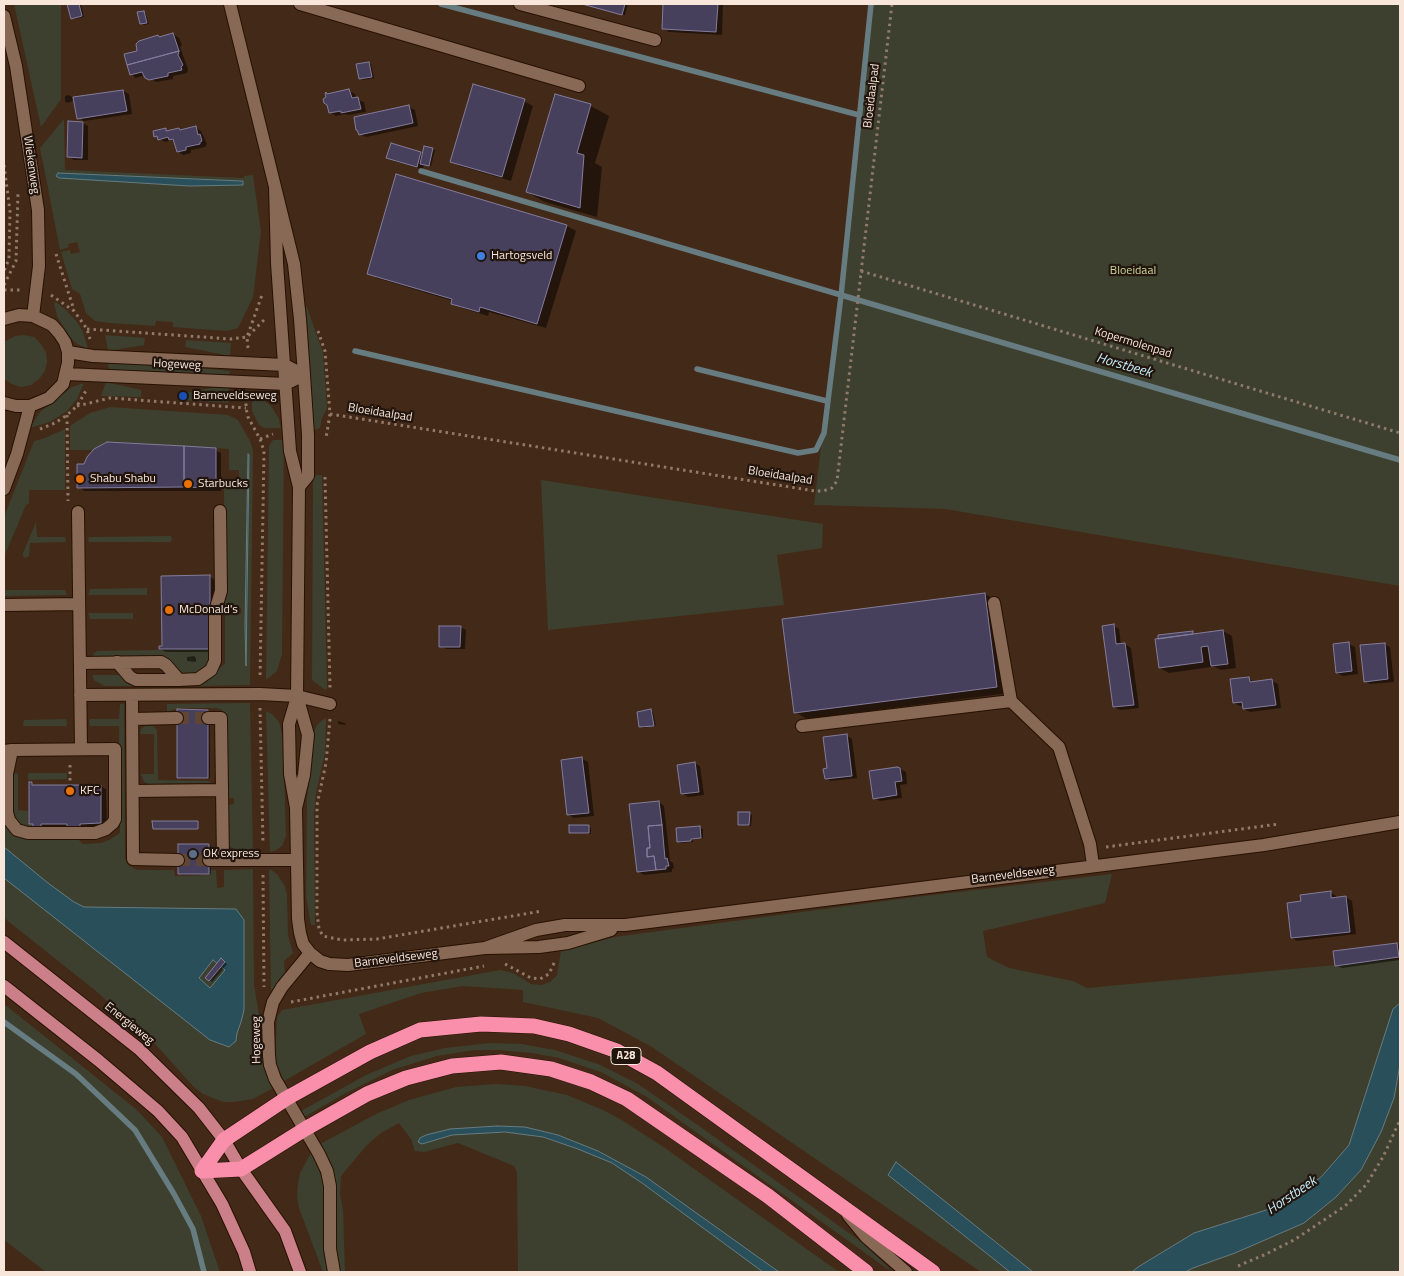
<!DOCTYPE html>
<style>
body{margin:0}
#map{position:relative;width:1404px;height:1276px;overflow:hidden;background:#432917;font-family:"Titillium Web",sans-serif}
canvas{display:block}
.frame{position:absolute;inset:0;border:5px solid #f8e6db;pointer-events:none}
</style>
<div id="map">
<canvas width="1404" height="1276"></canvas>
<div class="frame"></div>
</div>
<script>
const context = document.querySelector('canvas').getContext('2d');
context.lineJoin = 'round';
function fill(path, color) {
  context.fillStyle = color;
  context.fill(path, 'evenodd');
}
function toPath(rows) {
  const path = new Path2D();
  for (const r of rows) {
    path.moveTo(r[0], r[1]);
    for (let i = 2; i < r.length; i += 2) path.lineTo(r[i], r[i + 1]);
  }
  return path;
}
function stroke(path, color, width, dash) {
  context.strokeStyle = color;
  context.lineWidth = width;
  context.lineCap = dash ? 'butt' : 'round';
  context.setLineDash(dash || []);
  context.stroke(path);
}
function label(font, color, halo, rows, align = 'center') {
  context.font = font + ' "Titillium Web",sans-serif';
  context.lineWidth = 4.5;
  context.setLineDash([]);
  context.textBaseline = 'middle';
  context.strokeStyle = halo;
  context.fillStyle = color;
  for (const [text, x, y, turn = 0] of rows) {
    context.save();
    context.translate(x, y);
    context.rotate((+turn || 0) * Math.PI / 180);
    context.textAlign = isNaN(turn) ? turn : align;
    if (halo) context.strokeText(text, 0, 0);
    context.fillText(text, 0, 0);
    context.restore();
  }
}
fill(toPath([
 [14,4,61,4,61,99,41,127],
 [872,4,1400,4,1400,586,945,509,814,505,861,116],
 [64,119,65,170,244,178,244,176,253,175,261,231,253,297,238,328,227,331,173,327,173,322,156,321,155,326,110,323,95,321,86,313,80,294,72,289,61,252,70,250,71,254,80,252,77,242,68,244,69,247,60,250,40,148],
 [58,173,241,181,243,182,243,185,189,186,59,178],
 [56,302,66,310,77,322,83,332,88,349,77,344,69,336,57,316,54,303],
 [306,307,307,307,323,353,327,408,322,418,320,428,314,430],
 [24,335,34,337,41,344,46,352,47,362,45,371,39,379,31,385,21,387,12,384,4,379,4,342,15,336],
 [105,335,145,338,144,345,108,351],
 [186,340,231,343,230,356,185,347],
 [110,363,160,364,230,371,229,376,109,370,108,364],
 [106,382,141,390,141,397,101,396],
 [84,383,77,399,67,411,50,422,30,428,40,412,72,387],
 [217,387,229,387,228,403,182,400,183,393],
 [252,394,258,396,271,406,279,419,281,428,265,428,259,425,252,411],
 [110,407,228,415,238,420,250,441,253,450,250,685,197,686,206,682,225,663,225,615,241,614,241,608,225,609,224,488,239,488,239,470,229,470,229,449,112,442,103,444,93,450,70,450,70,426,90,413],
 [65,429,65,490,29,490,29,504,26,505,4,557,4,517,34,441,45,438],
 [273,440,282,440,284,442,282,654,277,671,266,680,269,446],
 [317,475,322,475,327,688,325,690,312,680,313,478],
 [541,480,823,524,822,548,777,555,784,605,548,630],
 [36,522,37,537,65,537,66,541,65,542,30,543,29,556,25,558,23,556,23,553],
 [171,536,172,540,170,542,90,542,88,541,89,537],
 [147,588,147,595,88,595,90,589],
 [4,590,65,590,67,595,4,596],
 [88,613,133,613,133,619,90,619],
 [210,647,210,662,202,673,183,675,168,660,92,657,94,653,97,651,206,649],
 [92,675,122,675,131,683,138,686,104,686,94,680],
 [250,703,253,851,237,851,229,846,228,805,234,804,234,798,227,798,226,715,222,710,217,708,179,708,167,712,167,704],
 [120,704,124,704,125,858,128,865,137,870,174,870,175,876,209,875,209,870,216,870,217,888,224,887,224,870,253,869,254,985,259,1015,263,1015,264,1064,266,1075,273,1088,253,1099,234,1102,223,1102,203,1094,193,1086,157,1046,96,991,4,918,4,820,7,827,77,838,83,844,101,843,109,840,120,833,119,726,90,726,89,721,90,719,119,719],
 [266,711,272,714,279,722,283,738,286,836,282,846,276,850,270,852],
 [325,718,326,720,325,753,316,793,314,814,315,925,311,925,306,896,307,799,314,732,317,725],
 [66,719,67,724,66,726,24,726,23,724,24,720],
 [145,726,154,726,157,731,158,780,209,781,210,783,149,784,144,782,141,774,154,774,154,734,140,734,141,729],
 [17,773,18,774,18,810,28,811,28,823,33,824,33,829,22,827,13,817,12,774],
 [30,773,67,773,67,779,28,780,28,774],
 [269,870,271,870,277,874,285,886,287,895,288,935,293,953,284,961,285,974,271,991],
 [1112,874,1105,903,983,931,987,957,1009,968,1073,981,1087,988,1400,959,1400,1003,1393,1009,1349,1145,1320,1177,1282,1205,1194,1233,1138,1267,1132,1272,1033,1272,896,1162,888,1175,1010,1272,981,1272,652,1047,598,1018,523,1002,523,990,463,986,421,993,359,1014,366,1034,284,1081,275,1062,277,1017,282,1010,500,970,513,973,531,984,541,985,550,982,557,975,561,951,614,937,907,898],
 [4,1004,136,1109,162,1137,201,1216,220,1272,46,1272,4,1240],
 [490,1043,522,1044,555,1050,598,1064,638,1084,702,1128,863,1243,890,1269,889,1270,647,1097,601,1072,559,1058,532,1053,497,1050,474,1050,437,1056,392,1070,346,1093,304,1117,301,1111,366,1075,411,1056,445,1048],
 [1400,1064,1400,1272,1185,1272,1193,1268,1235,1253,1304,1223,1336,1197,1361,1170,1394,1098],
 [496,1084,525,1086,567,1095,603,1110,620,1119,665,1148,839,1272,779,1272,646,1177,598,1151,558,1135,525,1127,420,1138,418,1142,422,1144,452,1135,468,1133,517,1133,543,1137,592,1154,612,1163,643,1183,763,1272,518,1272,517,1172,514,1166,458,1143,424,1152,415,1151,411,1139,399,1123,381,1133,367,1145,341,1176,340,1194,343,1211,345,1272,339,1272,320,1144,376,1114,409,1100,456,1087],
 [311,1153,318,1166,323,1182,325,1256,327,1272,323,1272,299,1208,297,1197,298,1183,300,1173]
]), '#3d402e');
const water = toPath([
 [58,173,241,181,243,181,243,185,189,186,59,178,56,176,58,173],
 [248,454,249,455,246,666,245,627,248,454],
 [4,847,48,883,74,902,84,907,236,909,244,920,244,1010,241,1022,237,1033,236,1041,229,1047,210,1040,4,878,4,847],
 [213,960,225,970,210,988,199,978,213,960],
 [1400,1003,1400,1064,1394,1098,1381,1132,1361,1170,1336,1197,1304,1223,1235,1253,1193,1268,1185,1272,1132,1272,1138,1267,1194,1233,1282,1205,1321,1177,1349,1145,1393,1009,1400,1003],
 [497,1126,525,1127,558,1135,598,1151,646,1177,779,1272,763,1272,642,1183,612,1163,578,1149,543,1137,505,1132,452,1135,422,1144,418,1142,420,1138,426,1135,450,1129,497,1126],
 [896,1162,1033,1272,1010,1272,888,1175,896,1162]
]);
fill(water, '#294f5b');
stroke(water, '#677c81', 1);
fill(toPath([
 [68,4,81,4,84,17,74,19,72,18],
 [583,4,628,4,625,15],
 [664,4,720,4,723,5,722,35,669,32,663,28],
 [144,12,146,14,149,24,144,25,141,23],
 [173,34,179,38,182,45,180,47,188,69,187,73,173,76,173,79,156,82,145,75,136,78,131,74,138,52,158,36,161,37],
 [369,63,371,64,374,78,363,80,360,78],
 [123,91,129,94,132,114,84,121,79,118],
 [349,91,355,94,356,99,364,102,366,112,348,115,345,114,336,116,330,112],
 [69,95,72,97,73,101,67,103,65,101,65,96],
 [556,95,591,106,609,116,595,163,602,167,597,217,545,202,527,192],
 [524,101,533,106,511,181,460,166,451,161],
 [409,107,415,110,418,126,366,137,360,134],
 [83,123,88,126,88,160,74,160,68,156],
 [195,127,201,131,207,144,205,147,191,150,191,153,183,155,178,151,175,142,172,140,165,142,155,136,166,130,169,132],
 [432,149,435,150,431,166,424,165,423,169,394,161,388,157,421,153,424,155],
 [4,215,6,266,4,273],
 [567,226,576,231,546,328,489,312,488,316,462,308,453,303,453,301,377,278,368,273],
 [215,450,221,453,221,491,84,491,79,487],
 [210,577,215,580,216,652,166,652,160,649,163,647],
 [985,594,997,601,1009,693,807,719,795,712],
 [1114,626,1119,629,1121,645,1125,644,1131,648,1139,708,1120,710,1114,707],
 [460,627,466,630,465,649,446,649,440,646],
 [1223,631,1232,636,1236,668,1221,670,1211,665,1211,667,1169,673,1160,668,1193,632,1195,635],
 [1349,644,1355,647,1358,674,1343,676,1337,673],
 [1384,644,1390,647,1394,682,1370,684,1365,681],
 [194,656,196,658,196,662,187,661,187,657],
 [1249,679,1254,682,1272,681,1278,684,1281,708,1250,712,1244,709,1244,705,1240,706,1234,703],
 [207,711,210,712,210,778,181,779,178,777],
 [651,711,653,712,656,726,643,728,640,726],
 [338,721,345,723,346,725,338,724],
 [846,735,852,739,857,778,831,781,826,778,828,769],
 [582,759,588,762,594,816,574,818,569,815],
 [694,763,700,766,704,795,688,797,682,793],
 [900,769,906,772,907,784,900,785,902,798,880,801,874,798,871,772],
 [31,783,36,786,100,786,106,789,107,826,85,826,85,831,68,826,46,826,46,831,34,826,30,823],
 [659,802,664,806,670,861,673,863,674,868,672,869,672,872,644,875,638,871],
 [750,813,752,815,751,826,739,824],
 [589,827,591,828,591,834,570,832],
 [700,828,703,829,703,838,693,839,693,842,681,843,678,842],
 [209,845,211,846,211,874,182,875,179,873],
 [1330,892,1336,896,1336,898,1346,897,1352,901,1356,934,1297,941,1292,938,1302,902],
 [1397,944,1400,946,1400,960,1342,968,1336,965],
 [223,961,227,964,212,982,207,978]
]), '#0007');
stroke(toPath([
 [441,4,859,115],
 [421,171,1400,460],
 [355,351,798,453,816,450,824,433,841,296,871,4],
 [697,369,827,401],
 [4,1022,76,1074,135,1130,174,1194,193,1229,204,1272]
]), '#677c81', 5.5);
const building = toPath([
 [67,4,79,4,82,16,71,19,67,4],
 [582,4,625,4,622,15,582,4],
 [663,4,718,4,716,32,662,29,663,4],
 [144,11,147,23,140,24,137,12,144,11],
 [173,33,179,51,127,65,124,54,137,51,136,44,139,41,158,35,159,37,173,33],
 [179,51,178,55,183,65,181,67,182,70,168,73,168,76,149,80,145,78,142,72,130,75,127,65,179,51],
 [369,62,372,77,359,79,356,64,369,62],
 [473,84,525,99,502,177,450,162,473,84],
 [349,89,352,98,358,97,361,109,341,113,341,111,329,113,327,105,324,103,323,99,326,97,325,93,326,92,327,94,349,89],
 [123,90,127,111,77,119,73,97,123,90],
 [555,94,591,104,577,153,584,155,580,208,526,192,555,94],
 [409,105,413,123,359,135,357,130,356,130,354,117,409,105],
 [68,121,83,122,82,158,67,157,68,121],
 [196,126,198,135,200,134,202,141,200,142,200,144,186,147,186,150,177,152,173,139,169,140,168,137,158,140,157,136,154,137,153,131,166,128,166,131,179,128,180,130,196,126],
 [391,143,421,152,417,167,386,158,391,143],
 [424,146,433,148,429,166,420,164,424,146],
 [396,174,567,225,537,324,480,307,479,312,469,309,451,304,452,299,367,274,396,174],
 [107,442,184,446,184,487,77,488,77,464,84,464,87,457,94,449,107,442],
 [184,446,216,448,216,488,184,487,184,446],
 [210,575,210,649,159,649,159,646,162,646,161,576,210,575],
 [985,593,997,687,794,713,782,619,985,593],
 [1114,624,1116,644,1125,643,1134,705,1113,707,1102,626,1114,624],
 [439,626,461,626,460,647,439,647,439,626],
 [1223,630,1228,664,1211,666,1208,646,1201,647,1203,662,1159,668,1155,639,1223,630],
 [1193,631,1193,634,1158,639,1158,635,1193,631],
 [1349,642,1352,671,1336,673,1333,644,1349,642],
 [1385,643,1388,679,1364,682,1360,645,1385,643],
 [1249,677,1250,682,1272,679,1276,705,1243,709,1242,702,1233,703,1230,679,1249,677],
 [177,709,208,710,208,778,177,778,177,709],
 [651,709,654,726,639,727,637,712,651,709],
 [847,734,852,776,825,779,823,769,827,768,823,737,847,734],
 [582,757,589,813,567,815,561,760,582,757],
 [695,762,699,792,681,794,677,765,695,762],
 [897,767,900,768,902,781,895,782,897,795,873,799,869,771,897,767],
 [29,782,32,782,32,785,101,785,101,823,80,824,80,828,67,828,67,824,41,824,41,828,33,828,33,824,29,824,29,782],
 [659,801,662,825,648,826,650,848,647,848,647,857,654,856,656,870,637,872,629,804,659,801],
 [738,812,750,812,749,825,738,825,738,812],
 [152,821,198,821,198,829,153,829,152,821],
 [569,825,589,825,589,833,569,833,569,825],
 [662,825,665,859,667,858,669,866,666,866,666,869,656,870,654,856,647,857,647,848,650,848,648,826,662,825],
 [700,826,701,838,691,839,691,841,677,842,676,828,700,826],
 [178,844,209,844,209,874,178,874,178,844],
 [1331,891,1331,898,1346,896,1350,932,1291,938,1287,903,1301,901,1300,895,1331,891],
 [1397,943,1399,957,1335,966,1333,951,1397,943],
 [221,958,225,962,209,981,205,978,221,958]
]);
fill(building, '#47405d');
stroke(building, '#837c9c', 1);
stroke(toPath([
 [177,718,208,718],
 [178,860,209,860]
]), '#5e4534', 12, [12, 6]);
const minor = toPath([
 [300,4,579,86],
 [520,4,655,40],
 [4,16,16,66,38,210,39,266,33,316],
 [275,186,277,263,290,451,299,487,297,696,308,735,304,775,296,808],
 [4,319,19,315,33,316,52,325,59,333,65,342,68,352,68,363,63,384,49,398,30,406,16,406,4,403],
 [68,352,93,356,285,365,304,375,308,435,308,476,299,487],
 [66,374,286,384,304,375,300,319,294,264,230,4],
 [4,489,17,454,30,406],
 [78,512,81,749],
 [994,603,1011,701],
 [4,605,79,604],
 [117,662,130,677,136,680,179,680],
 [80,663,161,662,166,665,179,680,198,679,211,670,215,661,215,611,221,591,220,511],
 [80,695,260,694,297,696,330,704],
 [132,695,133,859,178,860],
 [297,697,289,724,290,774,296,808,298,919,300,933,303,944,310,953,320,961,329,964,348,965,485,948,539,947,568,943,611,930],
 [208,718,221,718,223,860],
 [133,719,177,718],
 [802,726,1011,701,1059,747,1090,844,1093,865],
 [4,751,12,750,115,749,115,819,113,823,106,829,95,833,28,833,17,830,9,820,7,812,7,774,12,750],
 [133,791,222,790],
 [209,860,297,860],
 [485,948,536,930,565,925,625,925,1264,845,1400,822],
 [310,953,282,987,273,1002,268,1022,269,1056,270,1065,275,1079,319,1154,327,1171,330,1186,330,1249,334,1272],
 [848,1215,866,1237,906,1272]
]);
const major = toPath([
 [4,942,139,1049,199,1108,224,1140,241,1169,285,1231,300,1272],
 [4,986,98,1060,158,1111,182,1137,222,1204,244,1252,250,1272]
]);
const highway = toPath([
 [202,1171,224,1140,287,1098,370,1052,420,1030,481,1024,534,1026,569,1034,617,1051,657,1073,933,1272],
 [202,1171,241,1169,305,1129,367,1094,406,1078,452,1066,501,1062,551,1069,591,1082,627,1099,768,1196,866,1272]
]);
stroke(minor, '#281101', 14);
stroke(major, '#281101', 14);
stroke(highway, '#281101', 16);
stroke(toPath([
 [4,165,10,211,9,259,4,271],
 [56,254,74,310],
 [861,271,1400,433],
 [4,285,16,261,18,193],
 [4,290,21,290],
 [51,295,74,311,87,329,90,339],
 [87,329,231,339,247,337,266,318],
 [318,331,325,351,330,414,326,438],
 [248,348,247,337,262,295],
 [246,397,246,408,248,417,260,439,264,451,260,679],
 [77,406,110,398,246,408],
 [330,414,815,491,823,491,832,488,837,481,892,4],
 [67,415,68,501],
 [40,429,55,423,67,415,77,406,87,389],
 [260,439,273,434],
 [325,477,330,688],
 [260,708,263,844],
 [330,719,326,763,317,805,317,912,319,929,323,936,342,940,377,939,542,911],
 [70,765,70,782],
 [1106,847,1279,824],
 [263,875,264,987],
 [505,964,531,978,540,979,549,974,555,961],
 [291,1002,484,966],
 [1238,1266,1264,1255,1294,1240,1345,1206,1366,1185,1383,1157,1400,1120]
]), '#907a6b', 3, [2.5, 4]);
stroke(minor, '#876956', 12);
stroke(major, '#cb8089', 12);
stroke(highway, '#f98fab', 15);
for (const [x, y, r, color] of [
 [481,256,5,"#3f7fe0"],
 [183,396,5,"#1a4fb4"],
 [80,479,5,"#e8710a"],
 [188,484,5,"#e8710a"],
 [169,610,5,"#e8710a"],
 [70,791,5,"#e8710a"],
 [193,854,5,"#5c6f8a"]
]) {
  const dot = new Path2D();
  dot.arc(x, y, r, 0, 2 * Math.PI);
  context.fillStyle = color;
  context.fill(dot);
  stroke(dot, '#21150d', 2);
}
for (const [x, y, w] of [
 [626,1056,30]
]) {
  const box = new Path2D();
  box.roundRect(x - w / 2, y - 8.5, w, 17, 4);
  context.fillStyle = '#21150d';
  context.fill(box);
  stroke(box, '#f8e6db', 1);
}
label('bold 11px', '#f8e6db', null, [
 ["A28",626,1056]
]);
label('12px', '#f8e6db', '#21150d', [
 ["Bloeidaalpad",872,96,-83],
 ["Wiekenweg",31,165,82],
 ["Kopermolenpad",1133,343,17],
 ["Hogeweg",177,365,3],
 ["Bloeidaalpad",380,413,9],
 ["Bloeidaalpad",780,476,9],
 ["Barneveldseweg",1013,875,-7],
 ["Barneveldseweg",396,959,-7],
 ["Energieweg",129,1024,39],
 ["Hogeweg",257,1040,-91]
]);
label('12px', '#f8e6db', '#21150d', [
 ["Hartogsveld",491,256],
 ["Barneveldseweg",193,396],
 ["Shabu Shabu",90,479],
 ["Starbucks",198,484],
 ["McDonald's",179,610],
 ["KFC",80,791],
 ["OK express",203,854]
], 'left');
label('12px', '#cdd69b', '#21150d', [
 ["Bloeidaal",1133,271]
]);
label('italic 14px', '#c2ecf9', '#21150d', [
 ["Horstbeek",1124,366,16],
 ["Horstbeek",1292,1196,-34]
]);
</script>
